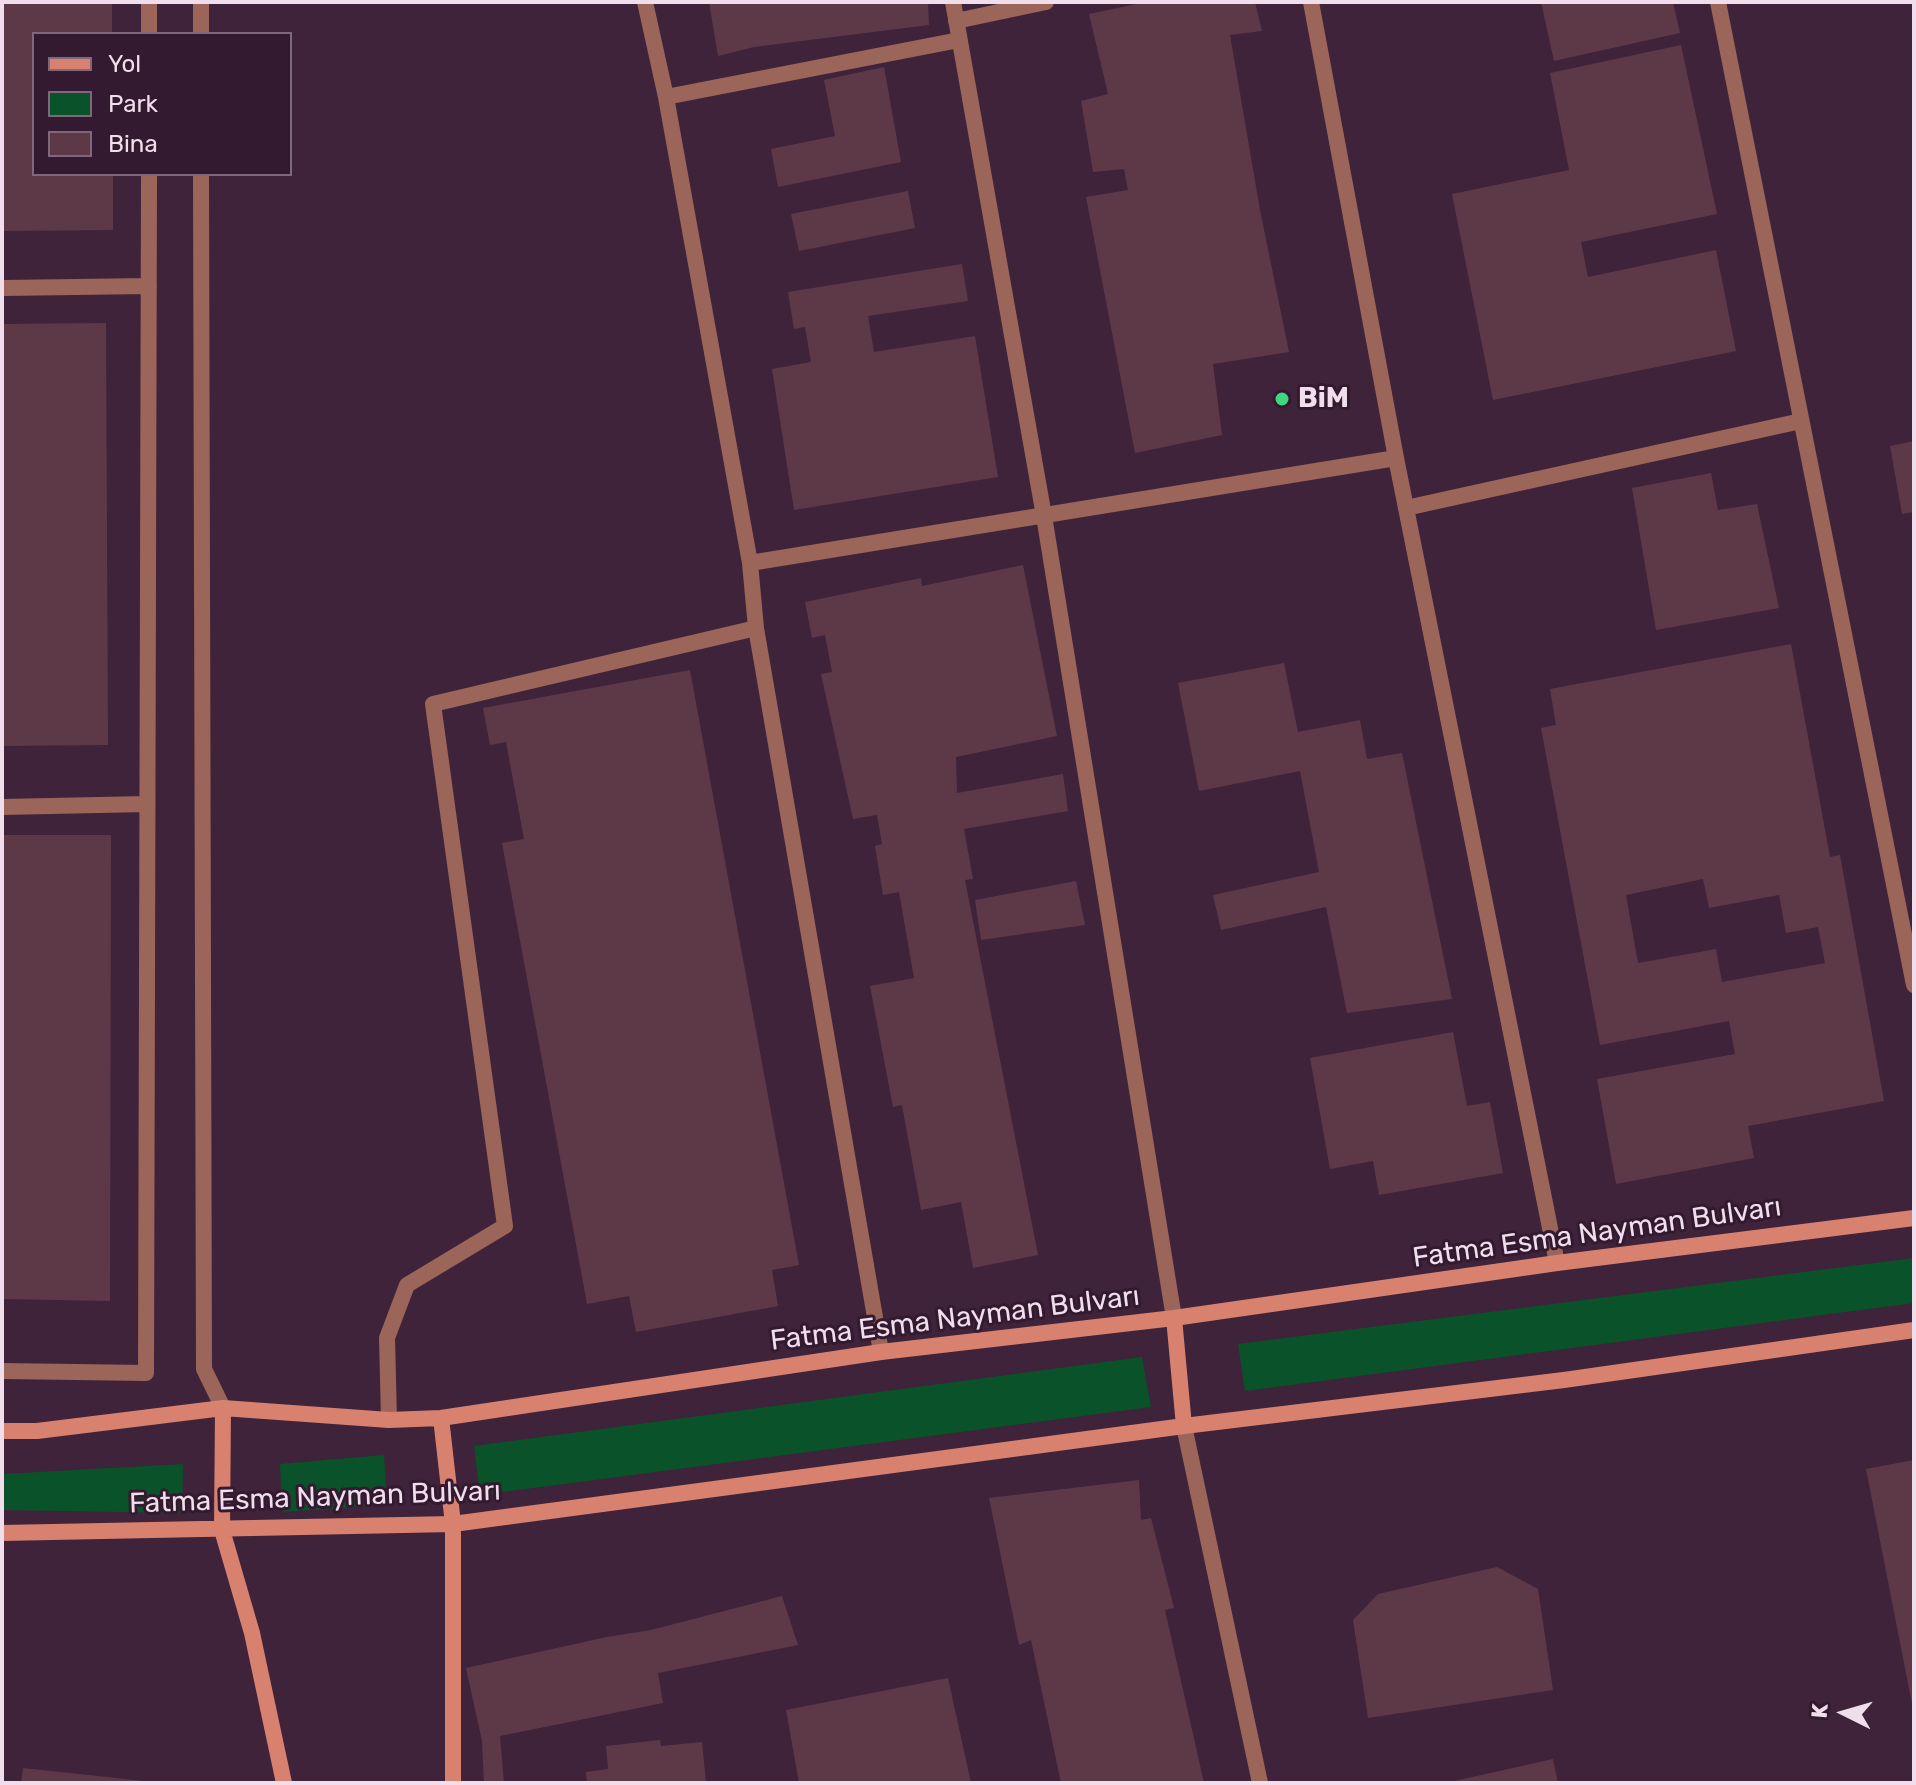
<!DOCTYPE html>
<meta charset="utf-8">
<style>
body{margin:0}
#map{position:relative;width:1916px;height:1785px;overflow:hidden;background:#3f233a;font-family:Rubik,sans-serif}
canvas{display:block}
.frame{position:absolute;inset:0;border:4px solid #f0deec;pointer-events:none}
.legend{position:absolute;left:32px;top:32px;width:260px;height:144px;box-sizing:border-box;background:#341a30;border:2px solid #7f687b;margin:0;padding:10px 14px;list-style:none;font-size:24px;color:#f0deec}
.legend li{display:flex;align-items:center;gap:16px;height:40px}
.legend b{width:40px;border:2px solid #7f687b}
.north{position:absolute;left:1804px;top:1673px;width:80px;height:80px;-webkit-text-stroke:6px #341a30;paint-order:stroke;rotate:275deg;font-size:22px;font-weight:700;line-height:32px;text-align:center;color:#f0deec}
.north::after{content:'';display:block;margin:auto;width:28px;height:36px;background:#f0deec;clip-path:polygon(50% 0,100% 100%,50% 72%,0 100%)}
</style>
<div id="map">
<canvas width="1916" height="1785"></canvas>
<div class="frame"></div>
<ul class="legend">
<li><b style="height:10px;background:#d9816f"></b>Yol</li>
<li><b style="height:22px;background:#0a522a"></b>Park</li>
<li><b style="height:22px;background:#5d3948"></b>Bina</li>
</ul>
<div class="north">K</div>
</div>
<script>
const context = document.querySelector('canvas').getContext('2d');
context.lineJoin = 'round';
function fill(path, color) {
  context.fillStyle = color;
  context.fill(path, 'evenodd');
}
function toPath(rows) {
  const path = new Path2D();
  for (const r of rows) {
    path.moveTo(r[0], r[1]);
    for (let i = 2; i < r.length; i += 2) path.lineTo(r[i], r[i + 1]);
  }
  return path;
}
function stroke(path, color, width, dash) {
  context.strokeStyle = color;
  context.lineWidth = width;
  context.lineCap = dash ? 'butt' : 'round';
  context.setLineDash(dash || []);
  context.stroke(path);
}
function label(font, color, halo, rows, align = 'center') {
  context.font = font + ' Rubik,sans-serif';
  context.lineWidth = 6;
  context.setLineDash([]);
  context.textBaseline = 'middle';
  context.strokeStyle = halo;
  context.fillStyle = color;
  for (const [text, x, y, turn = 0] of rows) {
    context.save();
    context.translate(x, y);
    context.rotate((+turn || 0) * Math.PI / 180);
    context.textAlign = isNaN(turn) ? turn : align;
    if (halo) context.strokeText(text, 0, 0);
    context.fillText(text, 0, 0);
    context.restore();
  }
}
fill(toPath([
 [1914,1258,1914,1303,1245,1391,1238,1344],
 [1142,1357,1151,1407,480,1495,474,1446],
 [384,1455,387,1505,282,1512,280,1464],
 [183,1464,182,1513,2,1510,2,1474]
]), '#0a522a');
fill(toPath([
 [2,2,112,2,112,34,34,34,34,174,113,174,113,230,2,231],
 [709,2,928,2,929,25,754,47,718,56],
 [1146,2,1255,2,1262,31,1230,35,1260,210,1289,352,1213,364,1222,435,1135,453,1086,197,1128,190,1124,169,1093,172,1081,101,1108,94,1089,14],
 [1541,2,1673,2,1680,33,1554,61],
 [1681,45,1717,214,1581,242,1588,277,1716,250,1736,351,1493,400,1452,194,1569,170,1550,73],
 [884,67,901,162,778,187,771,149,835,136,824,80],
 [908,191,915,228,799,251,791,214],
 [962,264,968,301,868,316,874,352,975,336,998,477,794,510,772,369,811,362,805,327,794,329,788,292],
 [106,323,108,745,2,746,2,324],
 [1914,441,1914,512,1902,514,1890,446],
 [1711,473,1718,510,1757,504,1779,608,1656,630,1632,488],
 [1023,565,1057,736,956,757,957,793,1063,774,1068,811,964,829,973,879,965,880,1038,1255,973,1268,961,1202,921,1210,902,1105,893,1107,870,986,914,978,899,892,883,895,875,846,882,844,877,815,853,819,821,674,832,672,825,635,812,638,805,602,921,578,922,586],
 [1791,644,1830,857,1840,855,1884,1101,1748,1126,1754,1158,1616,1184,1597,1079,1735,1054,1729,1021,1600,1045,1541,728,1556,725,1550,689],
 [1703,879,1709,908,1779,895,1786,933,1818,927,1825,963,1722,982,1716,949,1638,963,1626,895],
 [1284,663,1298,732,1360,720,1367,759,1402,753,1452,999,1347,1013,1326,907,1221,930,1213,895,1319,872,1300,771,1199,791,1178,683],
 [690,670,799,1265,772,1270,778,1306,636,1332,629,1296,587,1304,502,843,524,839,506,742,490,745,483,708],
 [2,835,111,835,110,1301,2,1299],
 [1076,881,1085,925,981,940,975,900],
 [1453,1032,1467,1106,1490,1102,1503,1173,1379,1195,1373,1161,1330,1169,1310,1058],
 [1914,1460,1914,1709,1913,1709,1866,1469],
 [1139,1480,1141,1520,1151,1518,1174,1608,1165,1610,1204,1783,1061,1783,1031,1640,1019,1645,989,1498],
 [1497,1567,1538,1589,1553,1690,1368,1718,1353,1620,1378,1594],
 [782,1596,798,1645,658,1673,663,1703,500,1736,504,1783,484,1783,482,1741,466,1668,607,1637,651,1630],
 [948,1678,971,1783,799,1783,786,1710],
 [660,1740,661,1746,702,1742,706,1783,587,1783,586,1772,608,1769,606,1746],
 [1553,1759,1558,1783,1450,1783,1450,1782],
 [23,1768,144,1781,144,1783,21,1783]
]), '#5d3948');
stroke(toPath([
 [201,2,201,34],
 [645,2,666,97,750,563,756,628,881,1352],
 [953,2,1044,516,1174,1318],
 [1311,2,1396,458,1557,1263],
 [1718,2,1914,985],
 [956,21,1046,2],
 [149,34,149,2],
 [666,97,959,40],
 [201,174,204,1369,223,1408],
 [2,288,149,286],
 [1406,508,1801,421],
 [750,563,1396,458],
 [2,807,147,804],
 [2,1371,146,1373,149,174],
 [389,1420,387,1338,407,1285,505,1226,433,704,756,628],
 [1184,1426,1260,1783]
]), '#9c6559', 16);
stroke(toPath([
 [1174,1318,1184,1426],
 [223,1408,222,1530,252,1633,284,1783],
 [441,1418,453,1524,453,1783],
 [2,1431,37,1431,223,1408,389,1420,441,1418,881,1352,1174,1318,1557,1263,1914,1218],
 [2,1533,453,1524,1184,1426,1564,1380,1914,1330]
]), '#d9816f', 16);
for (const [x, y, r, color] of [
 [1282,399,8,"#3ed77d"]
]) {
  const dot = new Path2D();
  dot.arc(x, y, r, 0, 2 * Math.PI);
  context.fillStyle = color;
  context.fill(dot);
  stroke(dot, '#341a30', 3);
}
label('bold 28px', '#f0deec', '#341a30', [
 ["BiM",1298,399]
], 'left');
label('28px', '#f0deec', '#341a30', [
 ["Fatma Esma Nayman Bulvarı",1597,1233,-8],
 ["Fatma Esma Nayman Bulvarı",955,1319,-7],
 ["Fatma Esma Nayman Bulvarı",315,1498,-2]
]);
</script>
